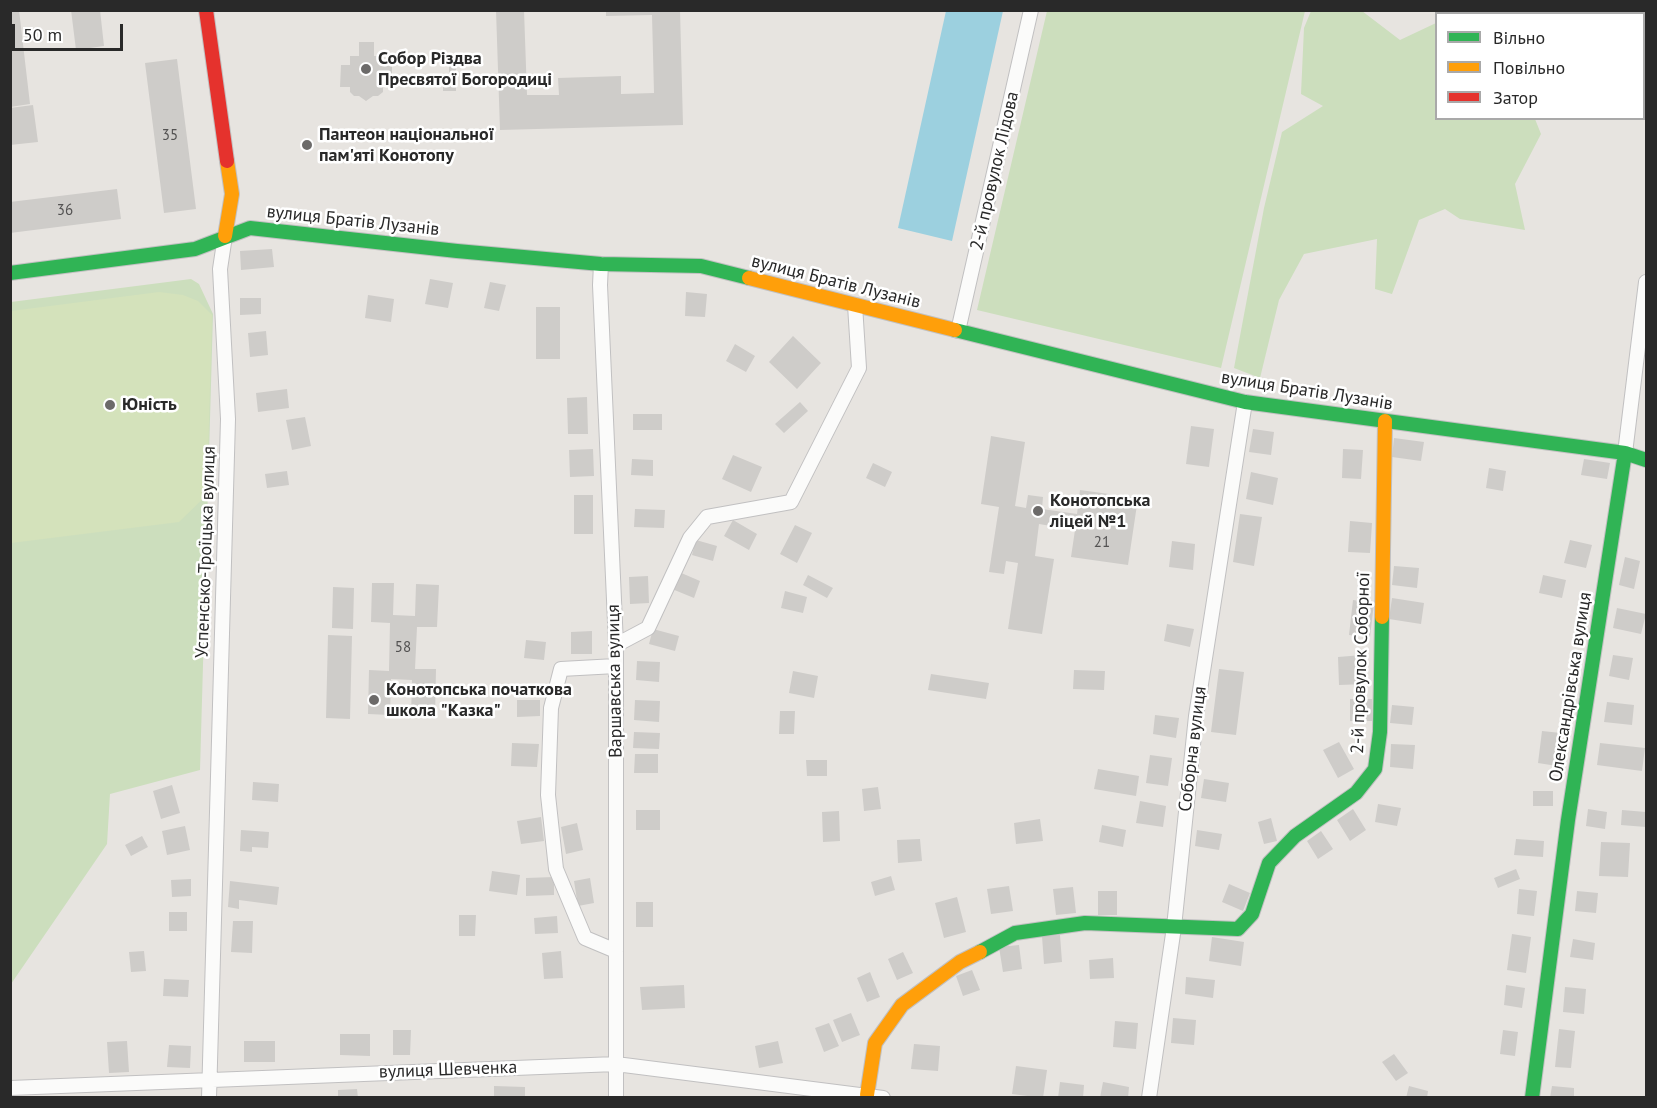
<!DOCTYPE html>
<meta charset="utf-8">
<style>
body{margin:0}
#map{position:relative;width:1657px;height:1108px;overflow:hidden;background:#e7e4e0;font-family:"PT Sans",sans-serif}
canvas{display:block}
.frame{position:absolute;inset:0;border:12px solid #292929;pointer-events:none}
.legend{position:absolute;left:1435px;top:12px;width:210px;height:108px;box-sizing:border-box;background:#fff;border:2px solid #a9a9a9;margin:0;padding:8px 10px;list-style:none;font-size:18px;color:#292929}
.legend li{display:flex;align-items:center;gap:12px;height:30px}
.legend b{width:30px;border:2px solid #a9a9a9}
.scale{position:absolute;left:12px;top:24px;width:111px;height:27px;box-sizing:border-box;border:3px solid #292929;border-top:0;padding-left:8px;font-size:18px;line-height:21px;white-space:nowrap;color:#292929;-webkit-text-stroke:4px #fff;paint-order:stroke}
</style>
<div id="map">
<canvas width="1657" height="1108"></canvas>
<div class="frame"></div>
<ul class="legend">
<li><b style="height:8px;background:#30b455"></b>Вільно</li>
<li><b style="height:8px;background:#ff9f0a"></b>Повільно</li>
<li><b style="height:8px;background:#e5322d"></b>Затор</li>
</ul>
<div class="scale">50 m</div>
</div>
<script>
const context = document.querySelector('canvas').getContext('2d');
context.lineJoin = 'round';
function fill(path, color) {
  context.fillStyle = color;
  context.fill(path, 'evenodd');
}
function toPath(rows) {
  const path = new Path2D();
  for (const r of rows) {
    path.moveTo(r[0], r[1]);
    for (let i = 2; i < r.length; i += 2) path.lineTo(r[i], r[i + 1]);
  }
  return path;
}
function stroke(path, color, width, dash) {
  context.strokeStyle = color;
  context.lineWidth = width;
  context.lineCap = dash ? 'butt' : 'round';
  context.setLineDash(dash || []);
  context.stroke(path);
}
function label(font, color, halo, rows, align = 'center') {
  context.font = font + ' "PT Sans",sans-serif';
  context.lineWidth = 5;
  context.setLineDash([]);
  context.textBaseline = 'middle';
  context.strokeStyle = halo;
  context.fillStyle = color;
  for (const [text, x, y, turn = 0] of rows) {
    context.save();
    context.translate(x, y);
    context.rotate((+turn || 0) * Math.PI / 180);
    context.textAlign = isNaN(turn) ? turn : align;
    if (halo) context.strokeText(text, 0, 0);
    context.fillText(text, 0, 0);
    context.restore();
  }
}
fill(toPath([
 [1047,11,1305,11,1221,368,977,310],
 [1311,11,1362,11,1400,40,1436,23,1436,118,1535,119,1541,134,1515,184,1525,230,1460,219,1445,209,1419,220,1392,294,1375,289,1377,239,1304,254,1279,300,1260,378,1234,368,1264,208,1282,132,1323,106,1301,94,1304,28],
 [191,279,199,284,213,314,200,770,110,794,107,844,11,984,11,302]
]), '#ccdebd');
fill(toPath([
 [159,292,183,295,198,301,212,315,207,495,179,522,11,543,11,311]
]), '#d4e2bb');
fill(toPath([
 [946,11,1003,11,952,241,898,228]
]), '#9cd0df');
fill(toPath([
 [10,10,19,10,30,104,10,107],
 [71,10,100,10,104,46,76,50],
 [496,10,524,10,527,95,559,95,558,78,621,76,621,94,654,93,652,15,606,16,606,10,680,10,683,125,500,130],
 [359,42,374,42,374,56,384,56,384,65,392,65,392,87,383,87,383,92,378,96,373,96,366,101,359,96,354,96,350,92,350,87,340,87,341,65,350,65,350,56,359,56],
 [177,59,196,209,164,213,145,63],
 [449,66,456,66,456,91,443,91,443,75,449,75],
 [33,105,38,142,10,145,10,108],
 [117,189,121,219,10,233,10,202],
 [272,249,274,267,241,270,240,251],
 [430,279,453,283,448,308,425,304],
 [490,282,506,285,499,311,484,308],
 [686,292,707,294,705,317,685,316],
 [368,295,394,299,391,322,365,318],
 [240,298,261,298,261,314,240,315],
 [536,307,560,307,560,359,536,359],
 [266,331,268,355,250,357,248,333],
 [793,336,821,363,797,389,769,362],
 [735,344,755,356,746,372,726,361],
 [287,389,289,408,258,412,256,393],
 [587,397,588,434,568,434,567,398],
 [800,402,808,411,784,433,775,424],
 [633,414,662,414,662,430,633,430],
 [305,417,311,446,292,450,286,420],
 [1191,426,1214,429,1209,467,1186,464],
 [1253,429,1274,432,1271,455,1249,452],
 [991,436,1025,442,1015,506,1026,508,1028,495,1043,497,1042,509,1077,514,1080,490,1138,498,1128,565,1071,557,1075,530,1039,524,1035,556,1054,559,1042,634,1008,629,1018,563,1006,561,1004,574,989,572,999,507,981,504],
 [1394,438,1424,442,1421,461,1392,457],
 [593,449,594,476,570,477,569,450],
 [1343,449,1363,450,1361,479,1342,478],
 [733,455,762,467,751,492,722,479],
 [632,459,653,460,653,476,631,475],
 [1584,459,1610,463,1607,479,1581,475],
 [873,463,892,472,885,487,866,478],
 [1489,468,1506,471,1503,491,1486,488],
 [287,471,289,485,267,488,265,474],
 [1251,472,1278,478,1273,505,1246,499],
 [574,495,593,495,593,534,574,534],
 [635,509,665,510,664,528,634,527],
 [1240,514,1262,517,1254,566,1233,562],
 [733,520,757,534,749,550,724,536],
 [1350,521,1372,523,1370,553,1348,552],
 [795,525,812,533,797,563,780,554],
 [696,540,717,546,713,561,692,555],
 [1570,540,1592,545,1586,568,1564,563],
 [1172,541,1195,544,1193,570,1169,567],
 [1625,557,1640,561,1634,589,1619,585],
 [1394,566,1419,568,1417,588,1392,585],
 [679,572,700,581,694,598,672,589],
 [808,575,833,588,827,598,803,585],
 [1543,575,1566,580,1562,598,1539,593],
 [648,576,649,603,630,604,629,577],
 [372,583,394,583,393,615,415,616,416,584,439,585,437,627,417,627,415,669,436,669,435,717,411,716,412,680,391,679,390,715,368,714,369,670,389,671,390,623,371,622],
 [333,587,354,588,353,629,332,628],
 [785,591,807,597,803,613,781,608],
 [1392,598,1424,603,1421,624,1389,619],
 [1353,600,1374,603,1370,637,1349,635],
 [1617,608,1646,614,1641,634,1613,628],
 [1167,624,1194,629,1190,647,1164,641],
 [653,629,679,636,675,651,649,644],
 [592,631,592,654,571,654,571,632],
 [328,635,352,636,350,719,326,718],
 [526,640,546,642,544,660,524,658],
 [1363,655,1365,684,1339,685,1338,657],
 [1613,655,1633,658,1629,680,1609,676],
 [637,661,660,662,659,682,636,680],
 [1219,669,1244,672,1236,735,1211,732],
 [1074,670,1105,671,1104,690,1073,689],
 [793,671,818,676,814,698,789,693],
 [931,674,989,683,986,699,928,690],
 [1350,699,1372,699,1372,721,1350,721],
 [517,700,540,700,540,716,517,717],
 [635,700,660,701,659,722,634,720],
 [1607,702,1634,705,1632,725,1604,722],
 [1392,705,1414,707,1412,725,1390,723],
 [780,711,795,711,794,734,779,734],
 [1155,715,1179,718,1176,738,1153,734],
 [1542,731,1561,733,1557,766,1538,763],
 [634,732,660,733,659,749,633,748],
 [1339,742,1354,769,1338,778,1323,750],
 [512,743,539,744,537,767,511,766],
 [1600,743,1645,748,1642,771,1597,765],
 [1391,744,1415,745,1413,769,1390,767],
 [635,754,658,754,658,773,634,773],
 [1150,755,1172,758,1168,786,1146,783],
 [806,760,827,760,827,776,807,776],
 [1098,769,1139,776,1136,796,1094,789],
 [1204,779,1229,783,1226,802,1201,798],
 [253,782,279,784,278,802,252,800],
 [172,785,180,813,161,819,153,791],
 [878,787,881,809,864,811,862,789],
 [1533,791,1553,791,1553,806,1533,806],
 [1140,801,1166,806,1163,827,1136,823],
 [1378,804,1401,808,1397,826,1375,822],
 [1353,809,1366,830,1350,841,1337,820],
 [1588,809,1607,812,1605,829,1586,826],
 [636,810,660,810,660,830,636,830],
 [1622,810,1646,812,1646,827,1621,825],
 [839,811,840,841,823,842,822,812],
 [541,817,544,841,521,844,517,821],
 [1271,818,1277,841,1264,844,1258,822],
 [1040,819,1043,841,1016,844,1014,823],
 [577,823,583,850,566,854,561,827],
 [1102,825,1126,830,1123,847,1099,842],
 [185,826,190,850,167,855,162,831],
 [241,830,269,832,268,848,252,847,252,852,240,851],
 [1197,830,1222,834,1219,850,1195,846],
 [1321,831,1333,849,1318,859,1307,841],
 [142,836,148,847,131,856,125,845],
 [920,839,922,861,898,863,897,840],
 [1516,839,1544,841,1543,857,1514,855],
 [1601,842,1630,843,1628,877,1599,876],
 [1516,869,1520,879,1498,888,1494,878],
 [492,871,520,875,517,895,489,891],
 [891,876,895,890,875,896,871,882],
 [554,877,554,895,526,896,526,878],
 [590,878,594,903,578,906,574,881],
 [191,879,191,896,172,897,171,880],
 [230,881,279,887,277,905,239,900,239,909,228,907],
 [1229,884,1250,893,1243,911,1222,902],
 [1009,886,1013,911,991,914,987,889],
 [1073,887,1076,913,1056,915,1053,889],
 [1519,889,1537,891,1534,916,1517,914],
 [1098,891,1117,891,1117,915,1098,915],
 [1577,891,1598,893,1596,913,1575,911],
 [957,897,966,932,944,938,935,903],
 [636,902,653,902,653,927,636,927],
 [169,912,187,912,187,931,169,931],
 [459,915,476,915,475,936,459,936],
 [557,916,558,933,535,934,534,918],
 [233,921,253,921,252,953,231,952],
 [1512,934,1531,937,1526,973,1507,970],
 [1060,935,1062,962,1044,964,1042,936],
 [1212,937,1244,942,1241,966,1209,961],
 [1573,939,1595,943,1593,960,1570,957],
 [1019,945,1022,969,1003,972,999,947],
 [144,951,146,971,131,972,129,952],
 [561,951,563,978,544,979,542,953],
 [903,952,913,973,897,980,888,959],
 [1113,958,1114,978,1090,979,1089,960],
 [972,970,980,990,963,996,956,976],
 [870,972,880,997,867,1002,857,978],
 [1186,977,1215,980,1213,998,1185,994],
 [164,979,189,980,188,997,163,996],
 [684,985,685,1008,642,1010,640,987],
 [1506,985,1525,988,1522,1008,1504,1005],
 [1565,987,1586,989,1584,1014,1563,1012],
 [851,1013,860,1035,842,1042,833,1020],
 [1173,1018,1196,1020,1194,1045,1171,1043],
 [1115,1021,1138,1023,1136,1049,1113,1047],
 [829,1023,839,1046,824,1052,815,1028],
 [1559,1029,1575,1031,1571,1068,1555,1067],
 [393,1030,411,1030,410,1055,393,1055],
 [1503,1030,1518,1032,1515,1056,1500,1054],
 [340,1034,370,1034,370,1056,340,1055],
 [127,1041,129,1072,109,1073,107,1042],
 [244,1041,275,1041,275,1062,244,1062],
 [778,1041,783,1063,759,1068,755,1046],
 [914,1044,940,1046,938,1071,911,1069],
 [169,1045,191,1046,190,1068,167,1067],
 [1394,1054,1408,1073,1396,1081,1382,1062],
 [1016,1066,1047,1070,1043,1098,1012,1094],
 [1060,1082,1084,1085,1083,1098,1058,1098],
 [1103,1082,1129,1087,1128,1098,1100,1098],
 [494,1086,525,1087,525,1098,494,1098],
 [1409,1086,1428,1091,1427,1098,1406,1098],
 [1552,1086,1574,1088,1574,1098,1550,1098],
 [357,1089,358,1098,338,1098,338,1090]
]), '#ceccc9');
const street = toPath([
 [601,264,600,285,616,645,616,1098],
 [958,331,1031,10],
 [1625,453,1646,282],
 [616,645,648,628,690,538,707,517,791,502,859,368,855,305],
 [616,951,585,938,556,869,548,795,551,708,561,669,616,666],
 [10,1088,616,1064,883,1098],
 [209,1098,228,419,220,269,225,236],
 [1149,1098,1174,927,1196,716,1245,402]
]);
const fast = toPath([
 [10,273,195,249,250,228,457,251,601,264,701,266,749,278],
 [955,330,1245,402,1625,453,1646,460],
 [980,952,1015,933,1085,923,1238,929,1252,914,1269,863,1295,836,1356,793,1375,769,1380,732,1382,617],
 [1532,1098,1568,820,1625,453]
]);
const slow = toPath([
 [225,236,232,194,227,161],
 [749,278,955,330],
 [1382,617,1385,421],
 [867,1095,875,1043,902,1005,960,962,980,952]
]);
const jam = toPath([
 [206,10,227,161]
]);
stroke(street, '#c1c0c1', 16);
stroke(fast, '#c1c0c1', 16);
stroke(slow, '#c1c0c1', 16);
stroke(jam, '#c1c0c1', 16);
stroke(street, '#fbfbfa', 14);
stroke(fast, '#30b455', 14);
stroke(slow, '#ff9f0a', 14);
stroke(jam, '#e5322d', 14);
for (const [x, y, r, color] of [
 [366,69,6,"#6c6a69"],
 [307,145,6,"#6c6a69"],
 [110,405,6,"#6c6a69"],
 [1038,511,6,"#6c6a69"],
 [374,700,6,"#6c6a69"]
]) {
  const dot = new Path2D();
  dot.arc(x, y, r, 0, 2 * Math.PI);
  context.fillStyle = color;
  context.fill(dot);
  stroke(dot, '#fff', 2);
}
label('15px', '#535252', null, [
 ["35",170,136],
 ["36",65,211],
 ["21",1102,543],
 ["58",403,648]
]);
label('bold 18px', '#292929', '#fff', [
 ["Собор Різдва",378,59],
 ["Пресвятої Богородиці",378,80],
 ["Пантеон національної",319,135],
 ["пам'яті Конотопу",319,156],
 ["Юність",122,405],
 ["Конотопська",1050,501],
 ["ліцей №1",1050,522],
 ["Конотопська початкова",386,690],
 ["школа \"Казка\"",386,711]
], 'left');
label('18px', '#292929', '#fff', [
 ["2-й провулок Лідова",995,171,-77],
 ["вулиця Братів Лузанів",353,221,6],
 ["вулиця Братів Лузанів",836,282,14],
 ["вулиця Братів Лузанів",1307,391,9],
 ["Успенсько-Троїцька вулиця",206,552,-88],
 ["2-й провулок Соборної",1361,663,-88],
 ["Варшавська вулиця",615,681,-91],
 ["Олександрівська вулиця",1571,687,-81],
 ["Соборна вулиця",1193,749,-83],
 ["вулиця Шевченка",448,1070,-2]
]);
</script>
